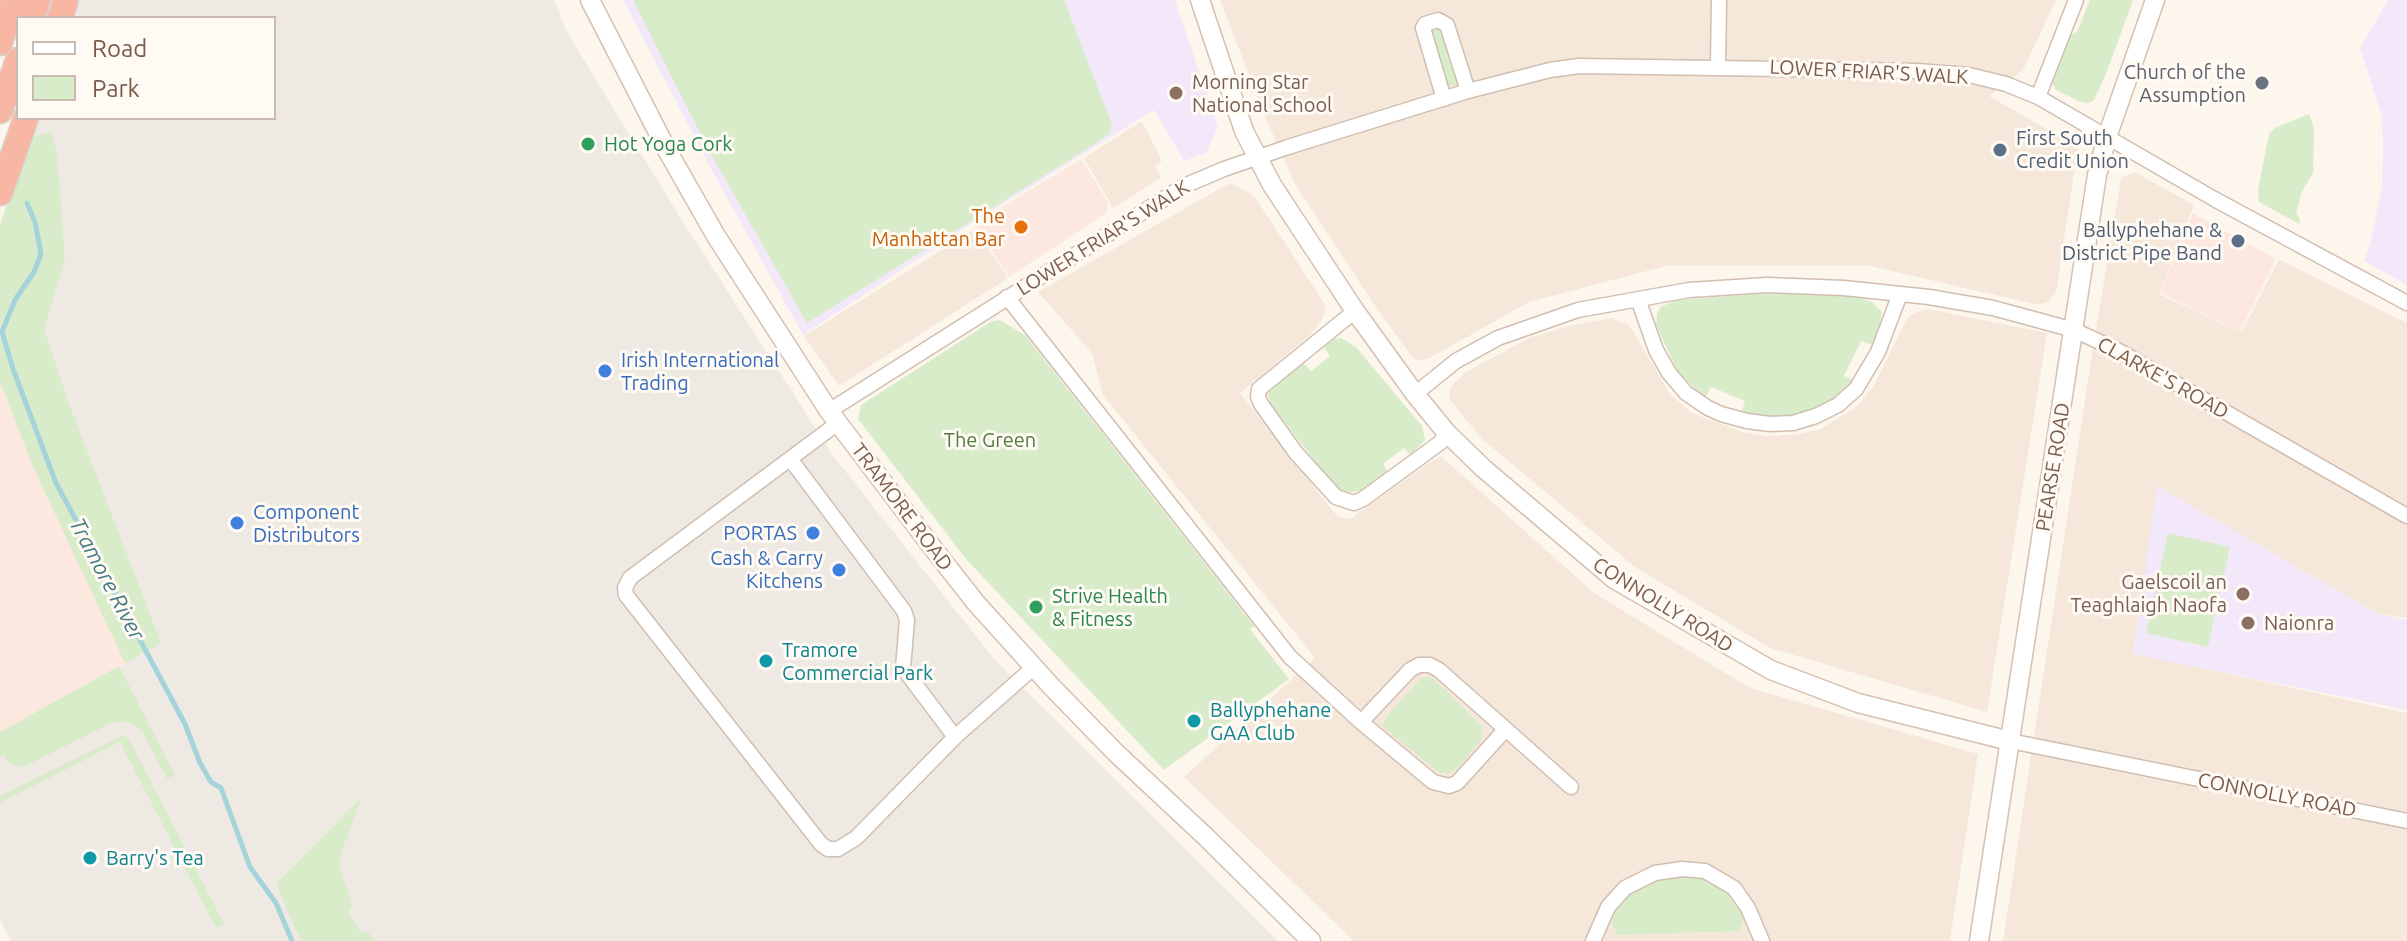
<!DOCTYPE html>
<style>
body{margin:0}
#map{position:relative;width:2407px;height:941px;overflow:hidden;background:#fdf6ec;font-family:Ubuntu,sans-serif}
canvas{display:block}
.legend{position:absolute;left:16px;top:16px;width:260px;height:104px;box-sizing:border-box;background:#fffaf3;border:2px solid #cabbb1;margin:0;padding:10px 14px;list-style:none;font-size:24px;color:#7a5c4d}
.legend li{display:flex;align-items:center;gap:16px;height:40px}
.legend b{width:40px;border:2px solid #cabbb1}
</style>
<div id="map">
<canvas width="2407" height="941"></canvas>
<ul class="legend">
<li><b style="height:10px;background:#fff"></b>Road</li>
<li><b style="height:22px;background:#d8ecc9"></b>Park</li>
</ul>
</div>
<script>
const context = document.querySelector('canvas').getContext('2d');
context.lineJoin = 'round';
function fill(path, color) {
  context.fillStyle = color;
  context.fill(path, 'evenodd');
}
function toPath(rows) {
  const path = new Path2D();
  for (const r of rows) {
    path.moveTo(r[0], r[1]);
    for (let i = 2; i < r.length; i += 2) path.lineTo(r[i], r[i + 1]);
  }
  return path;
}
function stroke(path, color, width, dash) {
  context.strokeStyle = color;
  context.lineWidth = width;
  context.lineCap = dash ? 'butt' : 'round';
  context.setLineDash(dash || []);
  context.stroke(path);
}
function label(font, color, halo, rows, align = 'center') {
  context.font = font + ' Ubuntu,sans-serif';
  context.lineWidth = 6;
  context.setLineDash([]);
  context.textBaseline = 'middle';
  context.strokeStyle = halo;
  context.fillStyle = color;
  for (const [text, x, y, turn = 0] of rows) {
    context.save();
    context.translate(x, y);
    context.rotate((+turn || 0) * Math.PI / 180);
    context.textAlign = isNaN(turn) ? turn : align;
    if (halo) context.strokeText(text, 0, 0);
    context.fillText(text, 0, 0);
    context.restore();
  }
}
fill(toPath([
 [1220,0,2056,0,2023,70,1989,96,2078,147,2056,293,2046,303,2034,304,1870,266,1666,266,1529,302,1428,359,1417,360,1412,357,1375,306,1295,184,1267,121],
 [1142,121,1162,161,1155,165,1161,178,1113,208,1084,158],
 [2135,172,2194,205,2159,294,2241,333,2279,259,2407,323,2407,618,2378,614,2158,487,2133,653,2407,713,2407,941,2003,941,2092,354,2121,178],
 [1228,184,1236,185,1254,196,1326,306,1322,320,1309,336,1240,393,1337,516,1350,519,1433,460,1442,457,1594,593,1750,688,1978,754,1950,941,1354,941,1184,777,1315,658,1103,395,1092,353,1038,292],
 [975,229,1008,278,839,386,804,336],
 [1928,309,2047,333,1987,712,1770,648,1635,567,1482,439,1451,401,1449,392,1453,384,1466,372,1529,338,1577,324,1612,318,1629,325,1670,394,1692,413,1742,432,1765,436,1793,435,1821,429,1856,407,1874,386,1906,320,1914,313]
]), '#f5e8da');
fill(toPath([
 [1081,159,1108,202,1106,213,1009,277,974,224],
 [2193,213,2276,259,2240,332,2160,293],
 [0,271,161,643,0,732]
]), '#fde8e0');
fill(toPath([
 [76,0,554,0,567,32,681,219,834,457,995,660,1278,941,11,941,0,919,0,732,161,643,0,271,36,118,274,118,274,18,70,18]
]), '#efe9e4');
fill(toPath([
 [623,0,1175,0,1218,127,1206,153,1184,161,1154,110,972,223,803,335,716,178],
 [2388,0,2407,0,2407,285,2364,261,2370,243,2382,189,2383,141,2381,113,2360,48],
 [2157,486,2378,614,2407,620,2407,710,2133,654]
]), '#f3e8fa');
fill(toPath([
 [633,0,1064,0,1112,125,1109,134,1079,154,807,323,708,149],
 [2090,0,2133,0,2106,74,2094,100,2089,103,2081,102,2056,90,2051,81,2068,35,2077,32],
 [1437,28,1444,33,1459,82,1456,85,1448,86,1444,83,1430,31],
 [2309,114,2314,128,2313,173,2302,191,2296,214,2300,219,2299,224,2259,202,2258,190,2269,134,2275,128],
 [51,132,57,153,65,259,44,329,68,401,161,643,125,663,34,469,0,382,0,225,30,137],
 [1830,293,1855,296,1872,302,1882,312,1879,329,1873,345,1861,341,1844,376,1856,381,1832,401,1795,415,1772,419,1741,414,1745,401,1711,387,1705,398,1678,372,1656,325,1657,313,1662,306,1678,300,1756,294],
 [1000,320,1025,335,1254,626,1250,629,1289,679,1164,770,966,559,858,419,861,405,992,321],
 [1341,338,1356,347,1422,426,1425,440,1410,455,1404,448,1383,464,1388,472,1365,490,1346,493,1337,490,1270,403,1268,395,1269,388,1301,361,1311,371,1330,356,1322,344,1332,339],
 [2168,533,2230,547,2208,647,2146,633],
 [119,666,175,775,167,779,142,731,126,721,112,723,23,767,11,765,4,756,0,758,0,732],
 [1426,677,1433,678,1481,725,1482,739,1457,769,1448,774,1438,772,1382,726,1386,717,1421,678],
 [123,735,129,739,224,924,216,928,120,742,0,803,0,796],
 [362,797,341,853,340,867,352,906,348,913,361,933,367,931,375,941,301,941,276,884],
 [1679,876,1708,879,1735,898,1745,916,1739,931,1617,935,1612,923,1615,908,1632,890,1653,881]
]), '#d8ecc9');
stroke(toPath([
 [27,203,35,222,41,254,34,272,15,300,2,332,13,369,56,483,185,724,200,763,211,782,221,788,250,867,276,903,292,941]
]), '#a5d3da', 5);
const street = toPath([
 [1718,66,1719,0],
 [2038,97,2076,0],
 [1444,99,1423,28,1425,24,1438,20,1447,25,1468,91],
 [1007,297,1290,657,1361,722,1433,782,1449,786,1457,783,1505,730],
 [1638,299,1656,350,1669,373,1686,393,1708,408,1721,414,1747,421,1770,424,1793,423,1816,416,1838,405,1856,389,1878,352,1900,294],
 [1355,311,1259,389,1258,397,1261,404,1296,453,1336,497,1354,503,1363,499,1441,442,1446,432],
 [1415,394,1456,361,1498,338,1578,310,1689,290,1767,285,1844,288,1929,297,1993,308,2074,330,2119,351,2407,516],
 [829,411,1184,186,1224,169,1288,147,1468,91,1550,70,1579,66,1917,71,1969,75,2006,84,2038,97,2216,200,2407,303],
 [838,423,630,578,625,588,626,595,821,844,828,849,838,849,856,838,955,737],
 [791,460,904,611,907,620,903,668,955,737,1034,667],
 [1361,722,1410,670,1419,665,1430,665,1439,670,1571,787],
 [2010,741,2407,821],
 [1593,941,1608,907,1625,888,1655,873,1682,869,1705,871,1734,888,1748,908,1762,941]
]);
const secondary = toPath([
 [590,0,667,150,716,236,829,411,932,547,976,603,1050,685,1115,752,1207,838,1311,941],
 [1200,0,1244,131,1272,185,1355,311,1415,394,1446,432,1483,468,1614,579,1771,670,1858,703,2010,741],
 [1979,941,2097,175,2107,137,2155,0]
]);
const highway = toPath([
 [32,18,38,0],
 [60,18,66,0],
 [0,43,14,0],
 [0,111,18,60],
 [0,193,26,118]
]);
stroke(street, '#d1beb0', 17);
stroke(secondary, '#d6c0b0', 21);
stroke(highway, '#dad1cd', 27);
stroke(street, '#fff', 14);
stroke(secondary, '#fff', 18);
stroke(highway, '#f7b7a3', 24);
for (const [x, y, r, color] of [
 [2262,83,8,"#6b7280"],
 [1176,93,8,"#8d6e63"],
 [588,144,8,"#2e9e5b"],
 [2000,150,8,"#5c6f8a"],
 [1021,227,8,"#e8710a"],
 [2238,241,8,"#5c6f8a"],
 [605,371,8,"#3f7fe0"],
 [237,523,8,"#3f7fe0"],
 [813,533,8,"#3f7fe0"],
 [839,570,8,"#3f7fe0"],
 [2243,594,8,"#8d6e63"],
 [1036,607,8,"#2e9e5b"],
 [2248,623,8,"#8d6e63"],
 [766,661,8,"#0f9aa8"],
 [1194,721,8,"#0f9aa8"],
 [90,858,8,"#0f9aa8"]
]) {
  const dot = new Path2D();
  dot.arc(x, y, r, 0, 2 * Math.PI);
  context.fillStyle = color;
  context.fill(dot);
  stroke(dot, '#fffaf3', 3);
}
label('20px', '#7a5c4d', '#fffaf3', [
 ["LOWER FRIAR'S WALK",1869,72,3],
 ["LOWER FRIAR'S WALK",1103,238,-32],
 ["CLARKE'S ROAD",2163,378,29],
 ["PEARSE ROAD",2053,467,-81],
 ["TRAMORE ROAD",902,507,53],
 ["CONNOLLY ROAD",1663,605,32],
 ["CONNOLLY ROAD",2277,795,11]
]);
label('20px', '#5b616d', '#fffaf3', [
 ["Church of the",2246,72],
 ["Assumption",2246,95]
], 'right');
label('20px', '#785e54', '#fffaf3', [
 ["Morning Star",1192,82],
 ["National School",1192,105],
 ["Gaelscoil an",2227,582,"right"],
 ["Teaghlaigh Naofa",2227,605,"right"],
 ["Naionra",2264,623]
], 'left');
label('20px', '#4e5e75', '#fffaf3', [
 ["First South",2016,138],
 ["Credit Union",2016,161],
 ["Ballyphehane &",2222,230,"right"],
 ["District Pipe Band",2222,253,"right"]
], 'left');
label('20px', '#27864d', '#fffaf3', [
 ["Hot Yoga Cork",604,144],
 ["Strive Health",1052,596],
 ["& Fitness",1052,619]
], 'left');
label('20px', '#c56008', '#fffaf3', [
 ["The",1005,216],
 ["Manhattan Bar",1005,239]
], 'right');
label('20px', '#366cbe', '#fffaf3', [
 ["Irish International",621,360],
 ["Trading",621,383],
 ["Component",253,512],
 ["Distributors",253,535],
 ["PORTAS",797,533,"right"],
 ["Cash & Carry",823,558,"right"],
 ["Kitchens",823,581,"right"]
], 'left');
label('20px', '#537a41', '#fffaf3', [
 ["The Green",990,440]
]);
label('20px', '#0d838f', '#fffaf3', [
 ["Tramore",782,650],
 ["Commercial Park",782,673],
 ["Ballyphehane",1210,710],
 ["GAA Club",1210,733],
 ["Barry's Tea",106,858]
], 'left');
label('italic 22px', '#437c86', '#fffaf3', [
 ["Tramore River",107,579,62]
]);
</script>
